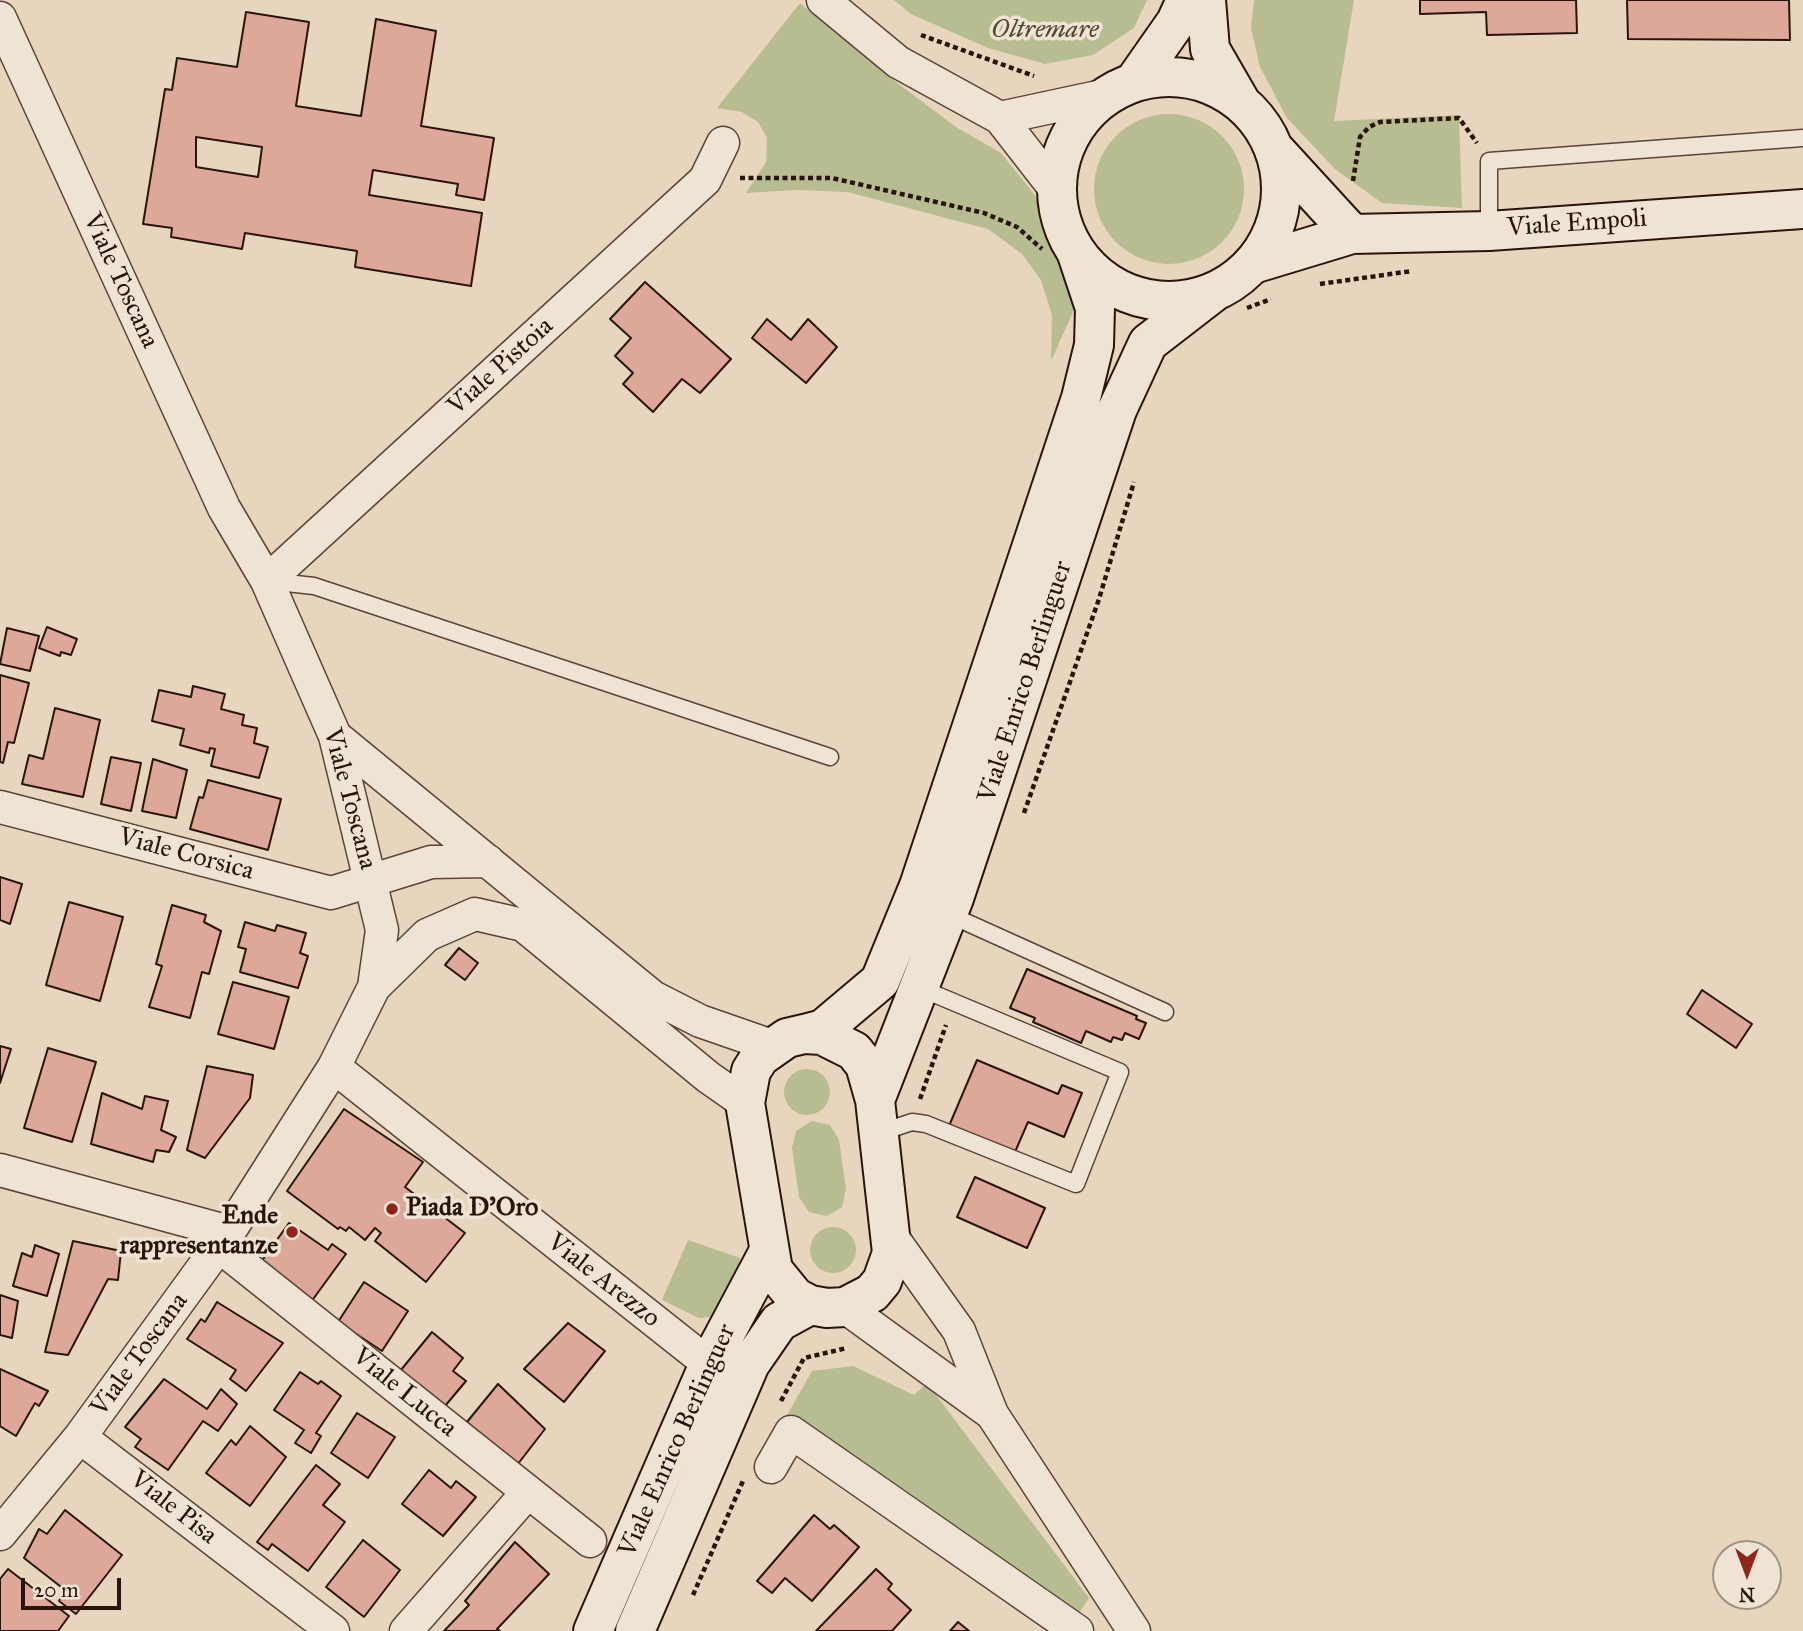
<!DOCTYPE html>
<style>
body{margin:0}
#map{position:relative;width:1803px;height:1631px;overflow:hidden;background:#e7d6bd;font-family:"IM FELL Great Primer",serif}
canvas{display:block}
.north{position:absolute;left:1712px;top:1540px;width:70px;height:70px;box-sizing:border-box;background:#efe4d4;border:2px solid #a09183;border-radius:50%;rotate:180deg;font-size:19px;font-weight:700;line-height:28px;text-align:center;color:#2a140a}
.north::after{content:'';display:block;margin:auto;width:24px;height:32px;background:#8f2418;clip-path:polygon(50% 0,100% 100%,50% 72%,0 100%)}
.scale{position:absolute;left:21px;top:1578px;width:100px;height:32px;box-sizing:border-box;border:4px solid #2a140a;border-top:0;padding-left:9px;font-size:21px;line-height:24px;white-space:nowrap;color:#2a140a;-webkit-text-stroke:5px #efe4d4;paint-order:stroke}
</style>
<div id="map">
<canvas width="1803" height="1631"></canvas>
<div class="north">N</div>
<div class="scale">20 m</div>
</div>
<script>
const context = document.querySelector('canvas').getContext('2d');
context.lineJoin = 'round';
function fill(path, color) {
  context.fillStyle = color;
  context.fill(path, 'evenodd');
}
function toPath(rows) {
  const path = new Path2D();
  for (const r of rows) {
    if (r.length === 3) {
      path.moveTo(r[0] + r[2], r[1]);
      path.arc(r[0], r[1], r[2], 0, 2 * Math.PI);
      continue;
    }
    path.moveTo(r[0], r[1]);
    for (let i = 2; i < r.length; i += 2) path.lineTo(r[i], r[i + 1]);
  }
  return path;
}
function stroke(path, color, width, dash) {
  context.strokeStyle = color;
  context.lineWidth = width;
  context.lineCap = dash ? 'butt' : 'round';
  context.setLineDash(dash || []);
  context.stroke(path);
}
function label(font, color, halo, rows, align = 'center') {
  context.font = font + ' "IM FELL Great Primer",serif';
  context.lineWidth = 7;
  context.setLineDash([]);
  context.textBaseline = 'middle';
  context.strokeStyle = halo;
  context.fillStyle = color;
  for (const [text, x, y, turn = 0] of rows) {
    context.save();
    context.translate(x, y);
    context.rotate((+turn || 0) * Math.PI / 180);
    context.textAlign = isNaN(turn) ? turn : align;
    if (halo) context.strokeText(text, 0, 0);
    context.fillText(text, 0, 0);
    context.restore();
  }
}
fill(toPath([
 [894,0,1147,0,1134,28,1093,55,1045,64,988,48,911,14],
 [1254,0,1354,0,1334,121,1459,115,1462,208,1382,203,1335,169,1287,118,1260,67,1251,28],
 [800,3,888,76,956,127,1001,153,1034,194,1071,260,1077,292,1073,312,1051,361,1052,315,1041,280,1022,254,988,229,847,192,796,190,746,193,766,162,767,138,758,122,742,112,717,108],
 [1169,189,75],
 [807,1092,23],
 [812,1121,830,1125,839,1140,846,1189,842,1207,827,1216,809,1212,799,1197,792,1148,796,1131],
 [833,1250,23],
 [688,1240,740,1258,735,1289,713,1317,699,1318,662,1300],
 [853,1366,914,1395,927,1383,1089,1598,1077,1616,787,1415,812,1371]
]), '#b7bd90');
const building = toPath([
 [1420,0,1576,0,1577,33,1487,35,1486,12,1420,14,1420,0],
 [1627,0,1789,0,1790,40,1628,39,1627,0],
 [246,12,309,22,296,106,361,116,376,19,436,31,421,126,494,138,484,200,456,195,458,184,373,170,369,195,482,213,471,286,355,267,357,251,245,233,242,249,171,237,172,228,143,224,165,89,172,90,177,58,237,67,246,12],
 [196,137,262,147,258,177,196,167,196,137],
 [645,282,731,359,700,393,682,379,653,412,623,384,633,373,615,356,631,338,610,319,645,282],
 [767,319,791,340,808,319,837,347,806,383,752,338,767,319],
 [47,627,77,639,71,655,61,652,60,656,39,648,47,627],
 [7,628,39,636,30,671,0,664,7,628],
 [0,675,29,683,14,743,8,742,3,763,0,762,0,675],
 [193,686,225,694,221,709,244,715,242,725,257,728,254,743,268,747,259,778,211,766,215,749,210,748,209,753,180,745,184,729,152,721,159,690,191,697,193,686],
 [55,708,100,720,83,797,22,784,29,755,43,759,55,708],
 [111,757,141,763,131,811,101,804,111,757],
 [153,759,187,770,176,818,142,811,153,759],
 [208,780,281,799,268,850,190,829,199,797,203,798,208,780],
 [0,877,22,884,10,924,0,920,0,877],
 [69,902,123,917,100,1001,46,985,69,902],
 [172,905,206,915,204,922,221,931,209,974,202,972,190,1018,149,1007,162,966,156,964,172,905],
 [245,922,275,931,277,925,306,933,300,953,308,956,298,988,240,972,246,949,238,947,245,922],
 [459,948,478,963,465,980,445,965,459,948],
 [1027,969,1137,1016,1136,1019,1146,1023,1139,1039,1125,1033,1122,1040,1113,1037,1111,1042,1086,1031,1081,1043,1033,1022,1035,1018,1010,1008,1027,969],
 [233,982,289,997,274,1049,218,1034,233,982],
 [1702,990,1752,1024,1736,1048,1687,1014,1702,990],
 [0,1046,11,1049,0,1083,0,1046],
 [48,1048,96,1062,72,1142,24,1128,48,1048],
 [977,1060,1058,1094,1062,1085,1082,1093,1064,1137,1028,1122,1015,1152,949,1126,977,1060],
 [207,1066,253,1075,250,1098,205,1158,187,1150,207,1066],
 [102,1093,142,1109,145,1096,168,1101,161,1130,176,1137,169,1152,156,1150,153,1162,91,1144,102,1093],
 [344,1109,423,1162,405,1187,465,1233,426,1282,375,1241,381,1233,375,1228,365,1240,349,1227,346,1231,340,1227,338,1229,287,1191,344,1109],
 [975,1177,1045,1208,1027,1248,957,1217,975,1177],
 [289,1223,328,1250,332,1244,346,1254,311,1302,261,1262,289,1223],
 [73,1241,121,1251,118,1280,108,1279,68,1355,45,1352,73,1241],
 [35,1245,59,1254,47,1296,13,1286,22,1253,32,1257,35,1245],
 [364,1282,408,1311,382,1351,338,1322,364,1282],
 [0,1295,18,1301,12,1338,0,1335,0,1295],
 [217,1302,283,1343,246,1391,230,1379,236,1370,187,1339,201,1319,205,1322,217,1302],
 [568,1323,605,1351,564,1402,524,1369,568,1323],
 [432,1332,463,1358,453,1371,466,1381,445,1406,396,1376,432,1332],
 [0,1369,48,1391,39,1406,35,1403,16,1436,0,1426,0,1369],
 [300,1372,318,1384,321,1381,341,1396,316,1433,321,1436,311,1453,295,1443,304,1430,274,1410,300,1372],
 [164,1379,207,1409,221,1389,237,1404,218,1431,203,1421,168,1470,135,1447,141,1439,125,1427,164,1379],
 [498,1384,545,1429,514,1469,467,1422,498,1384],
 [357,1413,395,1437,368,1478,331,1453,357,1413],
 [250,1426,286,1457,250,1506,206,1473,231,1440,236,1445,250,1426],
 [316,1465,340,1484,323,1505,345,1522,308,1571,272,1544,268,1550,257,1542,316,1465],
 [429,1470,451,1488,456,1481,476,1497,443,1536,402,1504,429,1470],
 [65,1510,122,1555,76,1614,59,1601,65,1590,24,1558,39,1529,47,1534,65,1510],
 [814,1515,830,1529,834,1525,859,1547,812,1601,785,1578,772,1593,757,1581,814,1515],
 [363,1540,400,1570,364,1617,326,1587,363,1540],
 [515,1542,549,1574,497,1629,500,1631,444,1631,469,1605,465,1601,515,1542],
 [8,1569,69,1616,58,1631,0,1631,0,1579,8,1569],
 [876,1569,892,1584,888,1589,911,1610,892,1631,816,1631,876,1569],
 [958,1622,969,1631,950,1631,958,1622]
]);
fill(building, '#dda799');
stroke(building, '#2a140a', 2);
const lane = toPath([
 [1489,231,1489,161,1803,138],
 [268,581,314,586,830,757],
 [948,914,1165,1012],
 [879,1133,912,1122,926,1124,1076,1184,1120,1072,920,988]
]);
const street = toPath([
 [823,0,898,62,1000,118,1056,190],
 [0,18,224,508,267,581,335,736,382,930,374,987,334,1067,229,1232,80,1437,0,1534],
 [1000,118,1107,95],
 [267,581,705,180,723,143],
 [335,736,653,997,700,1021,772,1046],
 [0,807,331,893,431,862,488,861],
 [374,987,427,935,475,914,523,925,708,1077,745,1103],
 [334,1067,709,1364],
 [0,1170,229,1232],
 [892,1237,959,1331,992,1414,1134,1631],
 [219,1246,590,1541],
 [845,1307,991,1413],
 [80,1437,333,1631],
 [771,1467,791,1432,1077,1631],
 [406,1631,528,1492]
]);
const secondary = toPath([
 [1206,0,1210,49,1240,101],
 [1169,189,112],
 [1134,82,1176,22,1186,0],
 [1275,150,1352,234],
 [1253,264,1352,234,1489,231,1803,209],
 [804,1034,823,1029,880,981,919,886,1081,398,1094,345,1095,308,1077,254],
 [804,1034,822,1035,854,1051,865,1065,875,1100,892,1253,882,1281,872,1293,845,1307,827,1308,810,1305,795,1297,773,1270,745,1103,751,1071,760,1057,787,1038,804,1034],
 [875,1100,954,898,1117,410,1148,343,1214,292],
 [593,1631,709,1364,768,1253],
 [635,1631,750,1364,779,1322,810,1305]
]);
stroke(lane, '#594437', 19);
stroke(street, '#594437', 35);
stroke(secondary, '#2a140a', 42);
stroke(toPath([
 [921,35,1034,76],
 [740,178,832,178,984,213,1017,227,1042,249],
 [1353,181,1360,137,1369,127,1380,122,1459,118,1477,143],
 [1320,284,1412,271],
 [1247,308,1271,299],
 [1024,813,1099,599,1134,482],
 [920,1099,946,1025],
 [781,1401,804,1358,847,1348],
 [693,1595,743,1481]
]), '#2a140a', 4.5, [5, 3.5]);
stroke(lane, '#efe4d4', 16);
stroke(street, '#efe4d4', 32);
stroke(secondary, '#efe4d4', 38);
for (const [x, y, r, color] of [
 [392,1209,7,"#8f2418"],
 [292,1232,7,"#8f2418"]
]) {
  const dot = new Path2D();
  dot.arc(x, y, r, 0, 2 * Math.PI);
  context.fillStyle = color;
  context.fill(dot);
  stroke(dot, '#efe4d4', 2.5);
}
label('italic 26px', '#544732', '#efe4d4', [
 ["Oltremare",1045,31]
]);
label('26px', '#2a140a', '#efe4d4', [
 ["Viale Empoli",1577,224,-4],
 ["Viale Toscana",120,281,65],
 ["Viale Pistoia",501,367,-42],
 ["Viale Enrico Berlinguer",1026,682,-72],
 ["Viale Toscana",349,799,75],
 ["Viale Corsica",186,855,15],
 ["Viale Arezzo",603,1281,38],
 ["Viale Toscana",140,1355,-54],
 ["Viale Lucca",404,1393,39],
 ["Viale Enrico Berlinguer",678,1441,-66],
 ["Viale Pisa",173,1508,38]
]);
label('bold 26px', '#2a140a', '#efe4d4', [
 ["Piada D'Oro",406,1209],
 ["Ende",278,1217,"right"],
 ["rappresentanze",278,1247,"right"]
], 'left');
</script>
